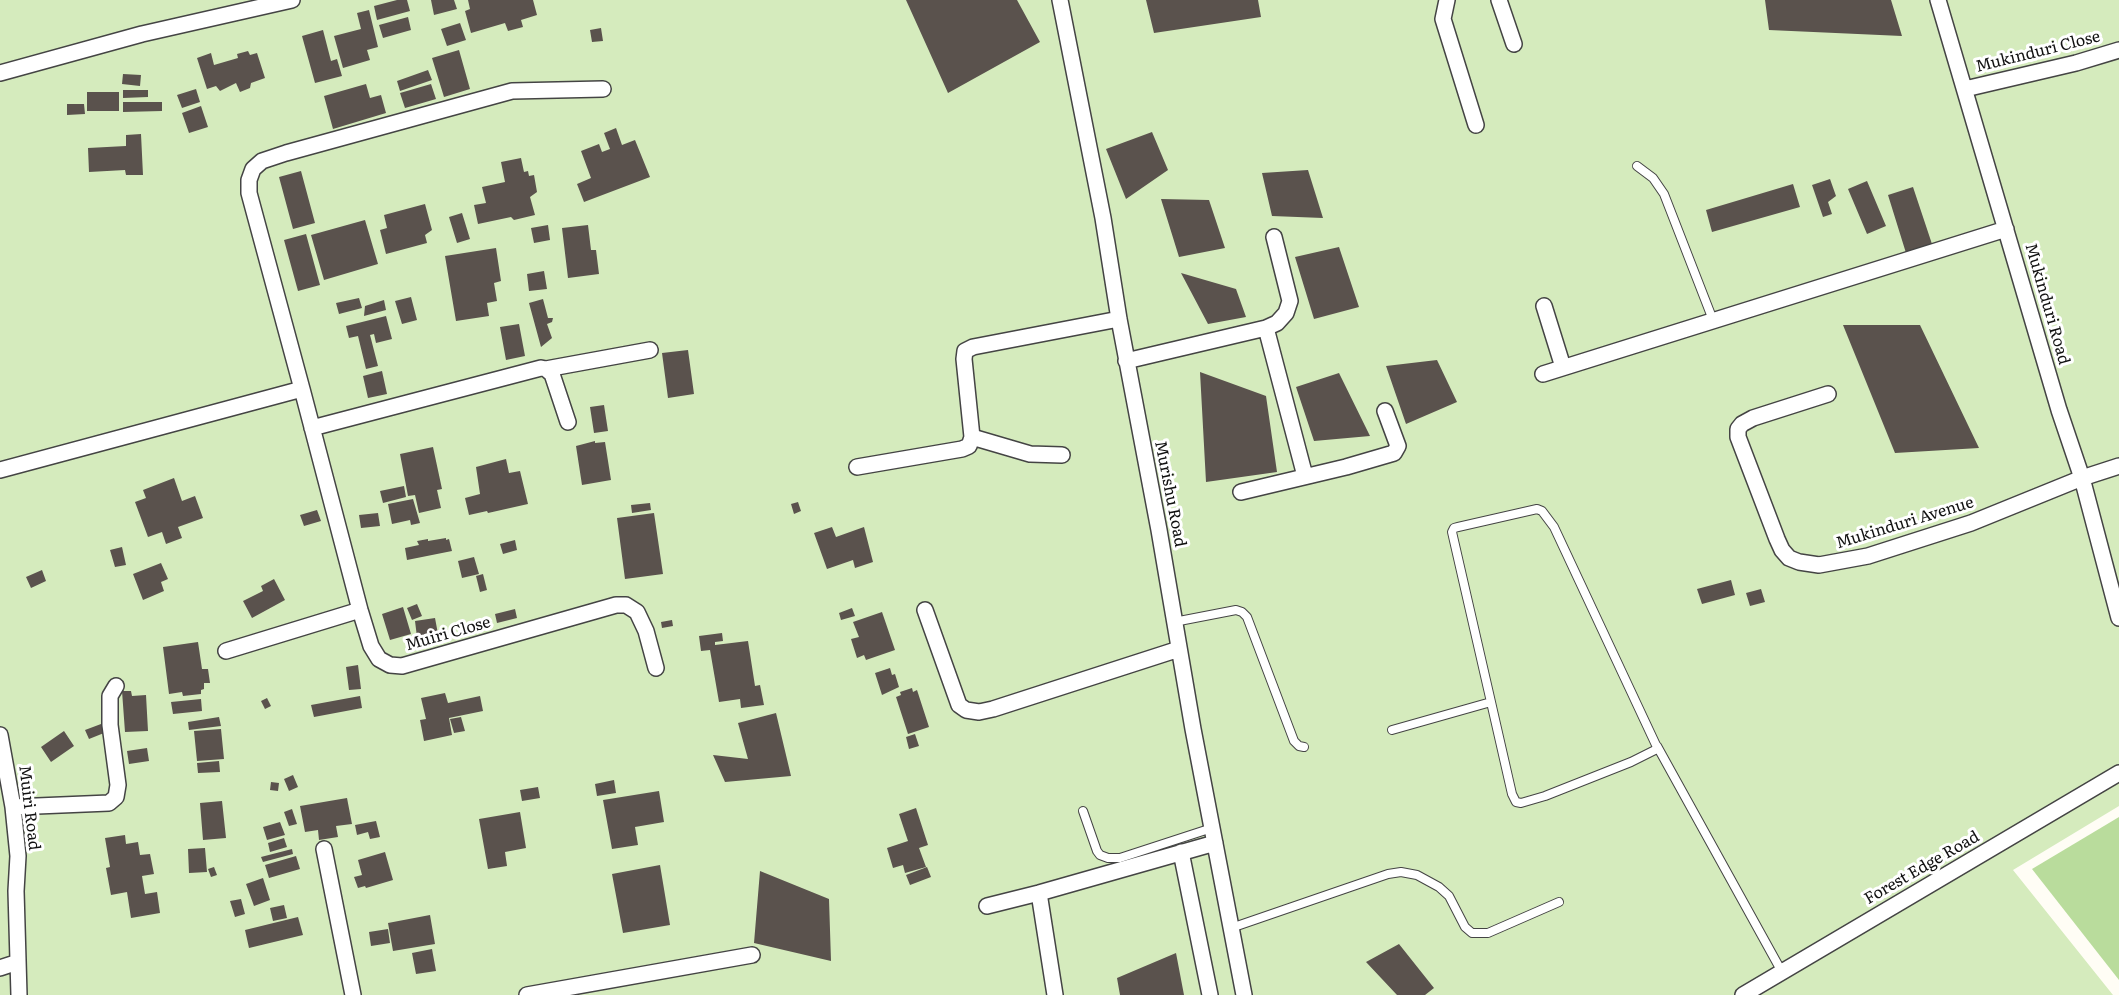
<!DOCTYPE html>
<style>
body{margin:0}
canvas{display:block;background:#fffdf5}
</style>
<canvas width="2119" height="995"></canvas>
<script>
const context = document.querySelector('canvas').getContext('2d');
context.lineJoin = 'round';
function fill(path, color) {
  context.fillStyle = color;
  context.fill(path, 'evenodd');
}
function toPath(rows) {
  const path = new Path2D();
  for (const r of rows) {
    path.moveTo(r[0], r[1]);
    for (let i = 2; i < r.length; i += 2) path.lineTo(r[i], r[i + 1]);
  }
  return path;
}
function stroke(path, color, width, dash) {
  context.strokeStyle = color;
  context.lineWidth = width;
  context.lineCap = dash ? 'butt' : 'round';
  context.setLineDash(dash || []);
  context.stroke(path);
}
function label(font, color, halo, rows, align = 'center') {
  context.font = font + ' Literata,serif';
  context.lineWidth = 6;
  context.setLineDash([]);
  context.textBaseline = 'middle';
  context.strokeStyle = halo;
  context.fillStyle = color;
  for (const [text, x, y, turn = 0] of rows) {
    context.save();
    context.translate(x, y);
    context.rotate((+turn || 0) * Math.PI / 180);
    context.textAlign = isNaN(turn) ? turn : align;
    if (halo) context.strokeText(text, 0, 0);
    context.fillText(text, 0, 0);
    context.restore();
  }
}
fill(toPath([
 [0,0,2119,0,2119,806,2013,870,2113,995,0,995]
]), '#d5ebbd');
fill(toPath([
 [2119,817,2119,980,2032,869]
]), '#b9dc9c');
fill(toPath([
 [397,0,407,0,410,11,377,20,374,6],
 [431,0,454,0,457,9,434,15],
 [468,0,533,0,537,15,521,20,523,27,508,31,505,23,471,33,465,11,470,9],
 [906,0,1017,0,1040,42,948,93],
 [1146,0,1258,0,1261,17,1154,33],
 [1765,0,1891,0,1902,36,1769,30],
 [369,10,378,47,367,50,370,60,343,68,334,36,361,29,357,13],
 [408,17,411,30,383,38,379,25],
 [460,23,466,40,447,46,441,29],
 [601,28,603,41,592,42,590,30],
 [323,30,331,61,337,59,342,76,315,83,302,36],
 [459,50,470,89,444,97,432,58],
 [248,51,250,55,257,53,265,78,251,83,250,88,240,92,236,83,220,91,216,86,207,89,197,58,211,53,214,65,238,58,237,54],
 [428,70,432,80,400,91,397,81],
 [123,74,141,75,140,86,122,84],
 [366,84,370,98,381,95,386,113,333,129,324,96],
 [431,84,436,99,405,108,400,93],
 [196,89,200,102,182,108,177,95],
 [123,90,148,90,148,97,123,98],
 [87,92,119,92,119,111,87,111],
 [123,102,162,102,162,111,123,112],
 [67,104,84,104,85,114,67,115],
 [201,106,208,127,189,133,182,113],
 [616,128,622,145,635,140,650,177,584,202,577,184,591,178,581,151,599,144,602,152,610,149,604,133],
 [1152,132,1168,170,1126,199,1106,149],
 [141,134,143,175,126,175,125,170,89,172,88,148,126,146,126,135],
 [521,158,524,172,528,171,529,176,534,175,537,192,530,197,535,215,514,220,511,217,478,224,474,205,486,203,482,187,505,182,501,162],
 [1308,170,1323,218,1272,216,1262,173],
 [301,171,315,223,293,229,279,177],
 [1830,179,1836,196,1828,202,1832,214,1823,217,1812,185],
 [1867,181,1886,226,1867,234,1848,189],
 [1793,184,1800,207,1712,232,1706,210],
 [1913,187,1932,244,1906,253,1888,195],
 [1161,199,1209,200,1225,248,1179,257],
 [425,204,432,230,425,235,427,243,386,254,380,230,387,228,384,215],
 [462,213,470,239,457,243,449,217],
 [365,220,378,264,324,280,311,235],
 [548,225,550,240,534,243,531,228],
 [588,225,591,250,596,250,599,274,568,278,562,228],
 [306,234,320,285,298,291,284,240],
 [1339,247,1359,307,1314,319,1295,257],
 [496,248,501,281,494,283,497,301,487,303,489,316,456,321,445,256],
 [544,271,547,289,529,291,527,274],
 [1181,273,1236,289,1246,317,1208,324],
 [411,297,417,320,402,324,395,301],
 [359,298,362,308,339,314,336,303],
 [543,299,548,318,553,318,552,322,547,324,552,338,541,347,529,303],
 [384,300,386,310,364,316,365,306],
 [386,316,392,339,376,343,374,334,370,335,378,366,366,369,358,336,349,338,346,326],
 [519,324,525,356,506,360,500,327],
 [1843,325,1920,325,1979,448,1895,453],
 [688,350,694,394,668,398,662,353],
 [1437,360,1457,402,1406,424,1386,366],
 [382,371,387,394,368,398,363,376],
 [1200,372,1266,396,1277,472,1206,482],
 [1339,373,1370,436,1314,441,1296,387],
 [604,405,608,431,594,433,590,407],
 [595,441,595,443,605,442,611,480,582,485,576,446],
 [433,447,442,489,437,490,441,508,419,513,415,495,408,496,400,454],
 [506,459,509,473,520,471,528,504,488,513,487,511,469,515,465,498,480,494,476,467],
 [174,478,182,501,195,496,203,518,178,527,182,538,166,544,162,532,148,537,135,502,146,498,143,490],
 [404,486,406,497,383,503,380,491],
 [413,499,420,523,411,525,410,520,392,524,388,504],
 [798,502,801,511,794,514,791,504],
 [650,503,651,510,632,513,631,505],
 [317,510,321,521,304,526,300,515],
 [378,513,380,526,361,528,359,515],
 [654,513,663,574,625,579,617,518],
 [832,527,836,537,864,527,873,562,855,568,853,560,827,569,814,533],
 [446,538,446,540,449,539,452,551,407,560,405,548,419,545,417,541,428,539,428,541],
 [515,540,517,550,503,554,500,544],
 [122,547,126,565,115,567,110,550],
 [474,557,479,574,462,578,458,561],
 [161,563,168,579,161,582,164,591,143,600,133,574],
 [42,570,46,581,31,588,26,577],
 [483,574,487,590,480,592,476,576],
 [274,579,285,600,252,618,243,601,263,591,261,586],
 [1731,580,1735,595,1702,604,1697,589],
 [1761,589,1765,602,1750,606,1746,593],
 [417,604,422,616,412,620,407,608],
 [403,607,411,634,390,640,382,614],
 [852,608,855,616,841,620,839,613],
 [515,609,517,618,497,623,495,614],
 [882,612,895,650,866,660,864,655,857,658,851,639,859,637,853,622],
 [435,618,438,634,417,637,415,621],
 [672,620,673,626,662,628,661,622],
 [722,633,723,641,715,642,715,645,748,641,755,686,760,685,764,705,741,708,740,699,719,702,710,650,701,651,699,636],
 [198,642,202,669,208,669,210,683,204,683,204,689,201,690,201,694,183,696,182,692,169,694,163,647],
 [358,665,361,689,349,690,346,667],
 [890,668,892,675,895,674,899,687,882,695,875,673],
 [912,688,913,692,917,690,929,727,908,734,896,697,901,695,900,692],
 [122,691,131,691,132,696,146,695,148,731,125,732],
 [445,693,448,703,480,696,483,711,449,718,452,735,424,741,420,720,426,719,421,698],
 [360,696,362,708,314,717,311,705],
 [267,698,271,706,265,709,261,701],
 [201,699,202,711,173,714,171,702],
 [776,713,791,776,725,782,713,755,748,759,738,723],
 [219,717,221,726,189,730,188,722],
 [461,717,465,731,454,733,450,719],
 [101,724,104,733,89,739,85,730],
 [221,729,224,759,197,761,194,731],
 [64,731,74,746,51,762,41,747],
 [915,734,919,746,909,749,906,737],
 [147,748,149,761,129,764,127,751],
 [219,761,220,772,198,773,197,763],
 [293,775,298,787,289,791,284,779],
 [614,780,616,793,597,796,595,784],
 [271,782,279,783,278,791,270,790],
 [538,787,540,798,522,801,520,790],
 [659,791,664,822,635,827,638,845,612,849,603,800],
 [347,798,352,824,336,826,338,837,319,840,318,830,305,832,300,806],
 [222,801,226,838,203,840,200,803],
 [916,808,928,845,919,848,926,867,905,873,903,865,893,868,887,848,908,841,899,814],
 [292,809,297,824,289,826,284,812],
 [520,812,526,848,505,852,507,866,488,869,479,819],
 [376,821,380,837,370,839,368,832,357,835,355,825],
 [280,822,285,835,267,840,263,827],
 [125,835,126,844,138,842,140,855,150,854,154,874,142,876,145,894,157,892,160,913,131,918,127,892,111,895,106,868,110,867,105,838],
 [284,838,287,847,270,852,268,843],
 [205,848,207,872,189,873,188,849],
 [292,849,293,854,263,862,261,857],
 [385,852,393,880,366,888,365,886,358,888,354,877,362,875,358,860],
 [296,856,300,869,269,878,265,865],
 [660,865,670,925,623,933,612,874],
 [214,867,217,875,211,877,208,869],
 [927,867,931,877,910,885,906,875],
 [760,871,829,899,831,961,754,943],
 [263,878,270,900,254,906,246,884],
 [241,899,245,914,235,917,230,901],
 [284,905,287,918,273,921,270,908],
 [430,915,435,944,393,951,388,923],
 [298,917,303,935,249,948,245,930],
 [388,929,390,943,371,946,369,932],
 [1399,944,1434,988,1425,995,1397,995,1366,962],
 [432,949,436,971,416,974,412,953],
 [1176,953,1184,995,1120,995,1117,978]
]), '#5a524d');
const lane = toPath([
 [1637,166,1653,178,1664,194,1713,320],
 [1174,622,1236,610,1242,612,1247,617,1294,741,1299,746,1304,747],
 [1392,730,1491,702,1512,794,1516,802,1521,803,1545,796,1631,762,1657,749,1656,745,1554,527,1542,511,1537,509,1458,527,1454,528,1452,532,1491,702],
 [1657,746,1782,972],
 [1083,811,1097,851,1100,855,1108,858,1120,858,1212,828],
 [1231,928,1388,874,1401,872,1417,875,1439,887,1449,896,1465,927,1472,933,1488,933,1559,902]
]);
const street = toPath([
 [1060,0,1103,218,1119,319,1159,530,1193,729,1244,995],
 [1447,0,1443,19,1476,125],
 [1499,0,1514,44],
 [1938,0,2059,410,2082,478,2119,618],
 [0,73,142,34,292,0],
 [1965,89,2076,63,2119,50],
 [1544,306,1563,367],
 [1266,328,1305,476],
 [1126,361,1266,328,1277,323,1286,313,1290,301,1274,237],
 [546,369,650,350],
 [1543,374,2006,229],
 [302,389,360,610,371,646,379,659,390,665,402,666,616,605,626,605,637,612,646,631,656,668],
 [1828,394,1753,418,1742,424,1738,429,1738,437,1777,539,1782,550,1789,558,1799,562,1819,565,1868,556,1971,523,2082,478,2119,466],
 [312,428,541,368,546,369,552,374,568,422],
 [972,437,1030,454,1062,455],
 [857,467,962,449,969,446,972,437,964,359,965,351,973,347,1119,319],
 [0,470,302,389,249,193,249,180,253,169,262,161,286,153,512,91,603,89],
 [1241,492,1346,467,1394,453,1398,446,1385,411],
 [925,610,959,705,966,710,979,712,993,709,1179,649],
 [226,651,360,610],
 [0,735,13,807,18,856,16,891,19,995],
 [13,807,109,803,116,797,118,785,110,725,110,696,116,686],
 [324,849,353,995],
 [1181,852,1210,995],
 [1039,893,1055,995],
 [987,906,1039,893,1215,843],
 [0,968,18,962],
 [527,995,752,955],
 [1743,995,2119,773]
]);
stroke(lane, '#444', 10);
stroke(street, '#444', 18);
stroke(lane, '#fff', 8);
stroke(street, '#fff', 15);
label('16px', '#111', '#fff', [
 ["Mukinduri Close",2038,52,-14],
 ["Mukinduri Road",2047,304,74],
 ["Murishu Road",1170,494,79],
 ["Mukinduri Avenue",1905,523,-17],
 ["Muiri Close",448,634,-16],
 ["Muiri Road",29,808,83],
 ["Forest Edge Road",1922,868,-30]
]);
</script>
